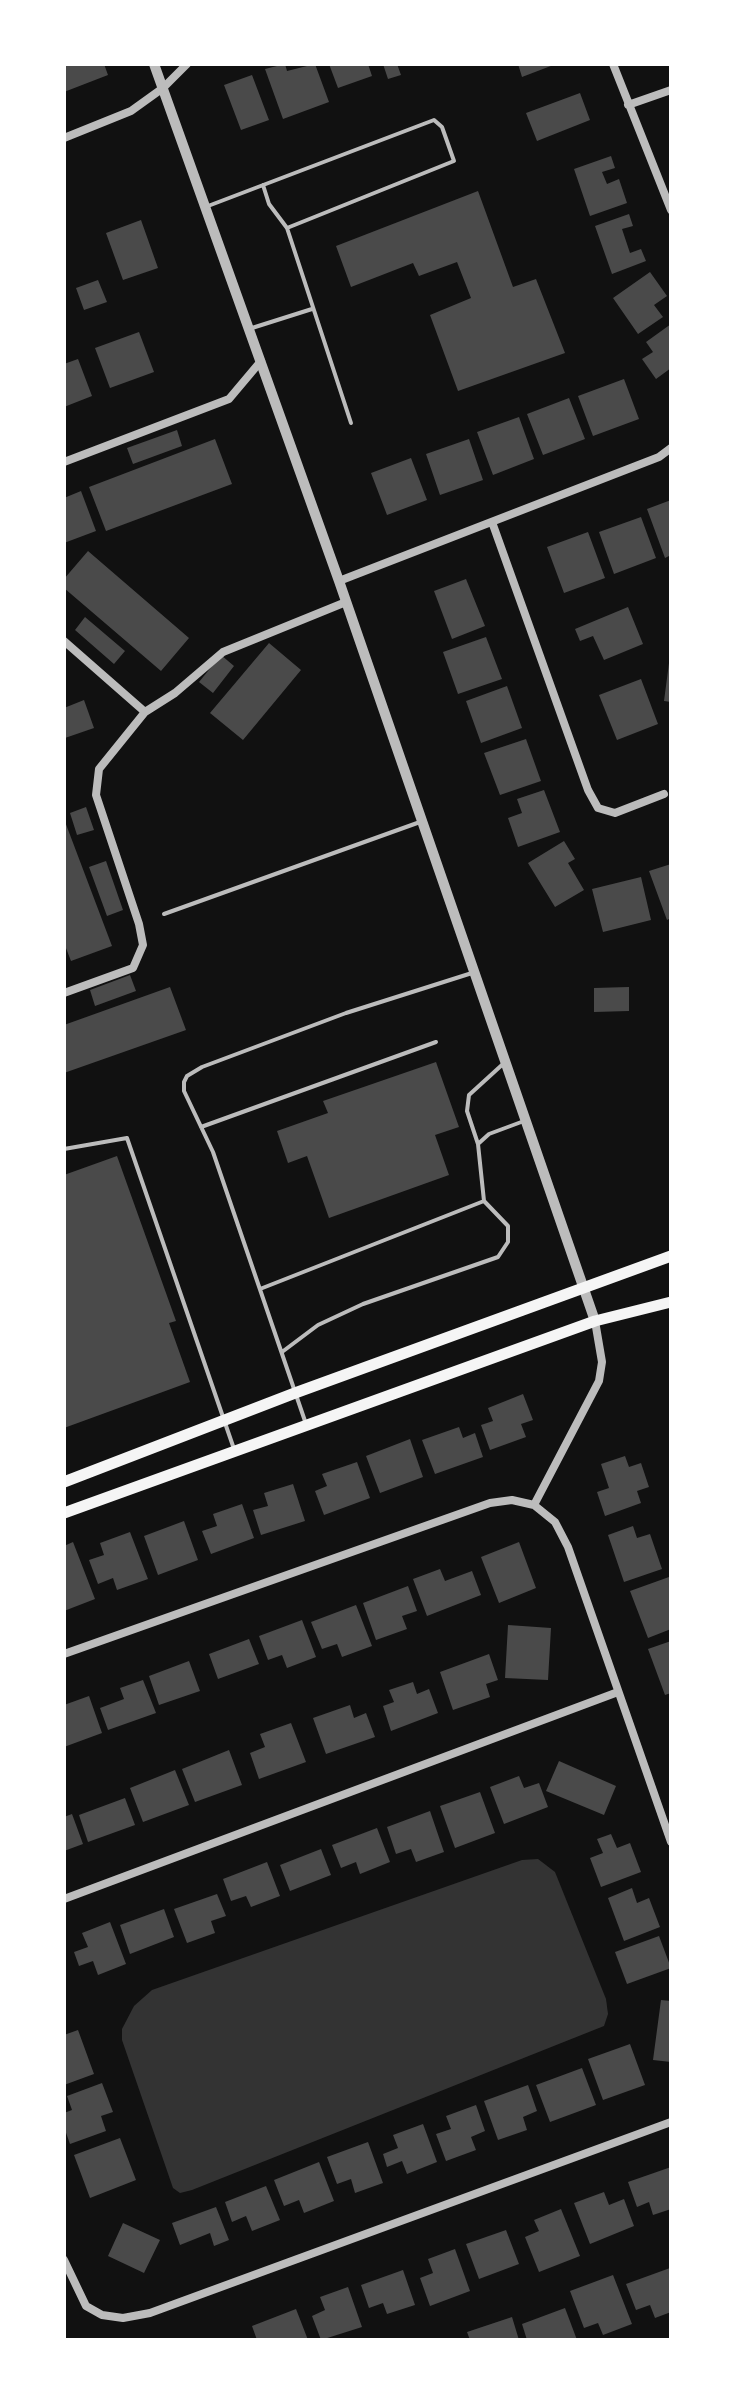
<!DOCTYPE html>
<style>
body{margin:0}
#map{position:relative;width:735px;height:2404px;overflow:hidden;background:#111;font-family:"Noto Sans",sans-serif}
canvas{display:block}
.frame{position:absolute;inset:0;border:66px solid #fff;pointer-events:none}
</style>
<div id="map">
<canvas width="735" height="2404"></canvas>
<div class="frame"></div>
</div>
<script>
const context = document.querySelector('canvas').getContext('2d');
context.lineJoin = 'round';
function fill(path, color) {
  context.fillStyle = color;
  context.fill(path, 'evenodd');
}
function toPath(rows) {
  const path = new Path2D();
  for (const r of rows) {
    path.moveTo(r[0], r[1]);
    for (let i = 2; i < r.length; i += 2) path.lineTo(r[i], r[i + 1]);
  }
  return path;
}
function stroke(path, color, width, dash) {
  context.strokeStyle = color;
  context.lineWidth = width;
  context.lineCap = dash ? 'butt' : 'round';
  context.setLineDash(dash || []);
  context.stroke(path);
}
fill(toPath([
 [538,1859,555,1872,606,1999,608,2014,604,2026,192,2190,180,2193,173,2188,122,2040,122,2029,134,2006,152,1990,522,1860]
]), '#333');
fill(toPath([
 [64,64,104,64,108,75,64,92],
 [285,64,287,71,315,64,329,102,283,119,265,69],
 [329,64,368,64,372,76,338,88],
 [383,64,397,64,401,75,388,79],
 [518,64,556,64,522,77],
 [252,75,269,120,241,130,224,85],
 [580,93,590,120,537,141,526,113],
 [611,156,615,168,602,172,607,184,619,179,627,203,590,216,574,169],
 [478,191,513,287,536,279,565,353,458,391,430,315,471,298,457,262,419,276,413,263,351,287,336,246],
 [629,214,633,226,622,229,630,253,641,249,646,261,612,274,595,226],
 [141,220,158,268,123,280,106,233],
 [650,272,667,296,654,305,663,317,638,334,613,298],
 [98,280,107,302,84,310,76,288],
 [671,324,671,368,656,379,642,359,653,352,646,342],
 [139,332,154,372,110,388,95,348],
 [78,359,92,396,64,407,64,364],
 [624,379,639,419,593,436,578,396],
 [569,398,585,439,543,455,527,414],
 [519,417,534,459,493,475,477,432],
 [177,430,182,446,133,464,127,448],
 [215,439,232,484,106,531,89,487],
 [469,439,483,480,440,495,426,454],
 [411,458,427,500,387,515,371,473],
 [81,491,96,531,64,543,64,498],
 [671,500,671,555,665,558,647,509],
 [641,517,656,558,614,574,599,532],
 [588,532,605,578,564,593,547,547],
 [88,551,189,638,161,671,64,588,64,579],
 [466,579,485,626,452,639,434,591],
 [628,607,643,644,604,660,593,636,580,641,575,629],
 [85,617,125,651,114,664,75,630],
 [486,637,502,679,458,694,443,652],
 [269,643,301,670,243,740,210,713],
 [221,655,234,666,213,693,199,682],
 [669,663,671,664,671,702,664,701],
 [641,679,658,724,617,740,599,695],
 [507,686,522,728,481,743,466,701],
 [84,700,94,728,65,738,64,708],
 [526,739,541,781,500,795,484,753],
 [544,790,560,832,518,847,508,818,522,813,517,799],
 [86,807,94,830,77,835,70,813],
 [64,819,112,946,71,961,64,943],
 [564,841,575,859,568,863,584,890,555,907,528,863],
 [106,861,123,910,107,916,89,867],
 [671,864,671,918,667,920,649,871],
 [641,877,651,920,603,932,592,889],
 [130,975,136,991,95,1006,90,990],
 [170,987,186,1030,64,1073,64,1025],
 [629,987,629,1011,594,1012,594,988],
 [436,1062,459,1127,435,1135,449,1175,329,1218,307,1156,288,1163,277,1131,328,1113,323,1101],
 [117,1156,176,1321,169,1323,190,1382,64,1428,64,1175],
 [523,1394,533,1420,521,1424,526,1437,490,1450,481,1425,493,1421,488,1408],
 [459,1427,463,1438,475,1433,483,1457,435,1474,422,1440],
 [410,1439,423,1477,380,1493,366,1456],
 [625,1456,629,1467,641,1463,649,1487,637,1491,641,1503,605,1516,597,1492,609,1488,601,1464],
 [357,1462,370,1498,324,1515,315,1491,327,1486,322,1474],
 [293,1484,305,1521,261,1535,253,1510,268,1506,264,1493],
 [242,1504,254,1538,211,1554,202,1531,217,1526,213,1514],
 [184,1521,198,1560,158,1575,144,1536],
 [633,1526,637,1538,650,1534,662,1569,624,1582,608,1535],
 [130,1532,148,1579,117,1590,113,1578,98,1584,89,1560,104,1555,100,1543],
 [73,1542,95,1599,64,1611,64,1546],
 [519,1542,536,1588,499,1603,481,1557],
 [440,1569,445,1581,472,1571,481,1595,427,1616,413,1579],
 [669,1577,671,1629,648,1638,630,1591],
 [408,1586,417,1611,402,1616,407,1629,376,1640,363,1603],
 [356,1605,372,1646,342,1657,337,1644,322,1649,311,1622],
 [302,1620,316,1657,287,1668,282,1655,268,1660,259,1636],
 [508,1625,551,1628,548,1680,505,1678],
 [249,1639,259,1664,218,1679,209,1654],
 [671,1641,671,1693,665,1695,648,1649],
 [489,1654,498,1680,486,1684,490,1697,453,1710,440,1672],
 [189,1661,200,1691,159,1705,149,1676],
 [143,1680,156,1713,108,1730,100,1708,124,1699,120,1688],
 [413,1682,417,1694,429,1689,438,1713,391,1731,383,1706,394,1702,389,1690],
 [89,1696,102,1733,64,1747,64,1705],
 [350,1705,354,1718,366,1713,375,1737,326,1754,313,1718],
 [291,1723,306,1762,259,1779,250,1753,265,1747,260,1734],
 [229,1750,242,1785,195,1802,182,1769],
 [559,1761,616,1786,604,1815,546,1791],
 [175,1770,189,1805,143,1822,130,1788],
 [519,1776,524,1788,539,1783,548,1807,504,1824,490,1787],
 [480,1792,495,1833,455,1848,440,1806],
 [125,1798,135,1825,88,1842,79,1815],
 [430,1811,444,1852,416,1862,411,1849,396,1854,387,1827],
 [72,1814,83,1844,64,1851,64,1817],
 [377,1828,390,1862,360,1874,356,1862,341,1868,332,1845],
 [611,1834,617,1848,630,1843,641,1872,601,1887,590,1858,603,1853,597,1839],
 [321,1849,331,1875,290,1891,280,1865],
 [267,1862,280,1896,251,1907,246,1896,231,1901,223,1879],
 [632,1888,637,1903,649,1898,660,1927,624,1941,608,1898],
 [217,1894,226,1916,211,1921,215,1933,187,1943,174,1909],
 [164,1909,174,1937,130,1954,120,1925],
 [110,1922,126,1964,98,1975,93,1961,79,1966,74,1952,88,1947,82,1933],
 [659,1936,671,1968,627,1984,615,1952],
 [661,2000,671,2001,671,2062,653,2060],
 [78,2030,94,2074,64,2085,64,2035],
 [630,2044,645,2085,603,2100,588,2059],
 [582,2068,596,2105,550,2122,536,2085],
 [102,2083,113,2112,101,2116,106,2131,70,2144,64,2127,64,2113,72,2110,67,2096],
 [528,2085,537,2111,523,2117,527,2130,498,2140,484,2101],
 [476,2105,485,2131,471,2137,476,2150,446,2161,436,2134,451,2129,446,2116],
 [423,2124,437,2162,407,2174,402,2161,387,2167,383,2154,398,2148,393,2135],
 [120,2138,136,2180,90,2198,74,2155],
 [368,2142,383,2183,355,2193,351,2179,337,2184,327,2157],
 [319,2162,334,2201,304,2213,299,2200,284,2206,274,2180],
 [671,2167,671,2209,653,2215,649,2202,637,2207,628,2182],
 [266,2186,280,2220,252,2231,246,2216,232,2222,225,2202],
 [604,2192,609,2205,624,2199,634,2226,590,2244,574,2203],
 [216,2207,229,2240,214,2246,210,2233,180,2245,172,2223],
 [561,2209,580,2256,539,2272,525,2237,539,2231,534,2220],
 [123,2223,160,2240,144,2273,108,2256],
 [506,2230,519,2264,479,2279,466,2244],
 [455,2249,470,2291,430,2306,420,2278,433,2273,428,2259],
 [670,2268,671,2312,655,2318,650,2305,636,2310,626,2284],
 [403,2270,415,2305,387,2314,383,2303,369,2308,361,2285],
 [613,2275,632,2324,603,2335,598,2323,584,2328,570,2291],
 [348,2287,362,2327,321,2340,312,2316,325,2310,320,2297],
 [565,2308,577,2340,527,2340,522,2324],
 [296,2309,308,2340,257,2340,252,2326],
 [512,2317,519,2340,470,2340,467,2332]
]), '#4a4a4a');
stroke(toPath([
 [263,185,269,204,287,228],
 [208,206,434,120,442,127,454,161,287,228,351,423],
 [252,328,312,309],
 [164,914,420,822],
 [201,1127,436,1042],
 [478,1144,489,1134,524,1121],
 [64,1149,127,1138,234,1449],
 [484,1201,478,1144,467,1111,469,1095,503,1064],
 [260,1289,484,1201,508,1226,508,1242,498,1257,363,1304,318,1325,282,1352],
 [306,1424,213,1152,184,1091,184,1082,187,1076,202,1067,346,1013,472,973]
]), '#bcbcbc', 4);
stroke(toPath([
 [613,64,671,210],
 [628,105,671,90],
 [64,138,131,111,163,88,187,64],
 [64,462,229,399,261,361],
 [492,522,588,790,598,808,615,813,664,794],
 [339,581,659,457,671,448],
 [64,641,145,712],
 [64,993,133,968,143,945,139,924,96,795,99,769,145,712,175,693,223,652,346,602],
 [595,1321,602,1362,599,1381,534,1505,555,1522,568,1547,671,1842],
 [64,1654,490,1503,512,1500,534,1505],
 [64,1899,618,1692],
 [64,2260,86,2306,102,2315,123,2318,150,2313,671,2122]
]), '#bcbcbc', 8);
stroke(toPath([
 [154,64,339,581,595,1321]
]), '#bcbcbc', 10);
stroke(toPath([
 [64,1482,295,1393,671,1256],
 [64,1513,595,1321,671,1302]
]), '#f5f5f5', 11);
</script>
